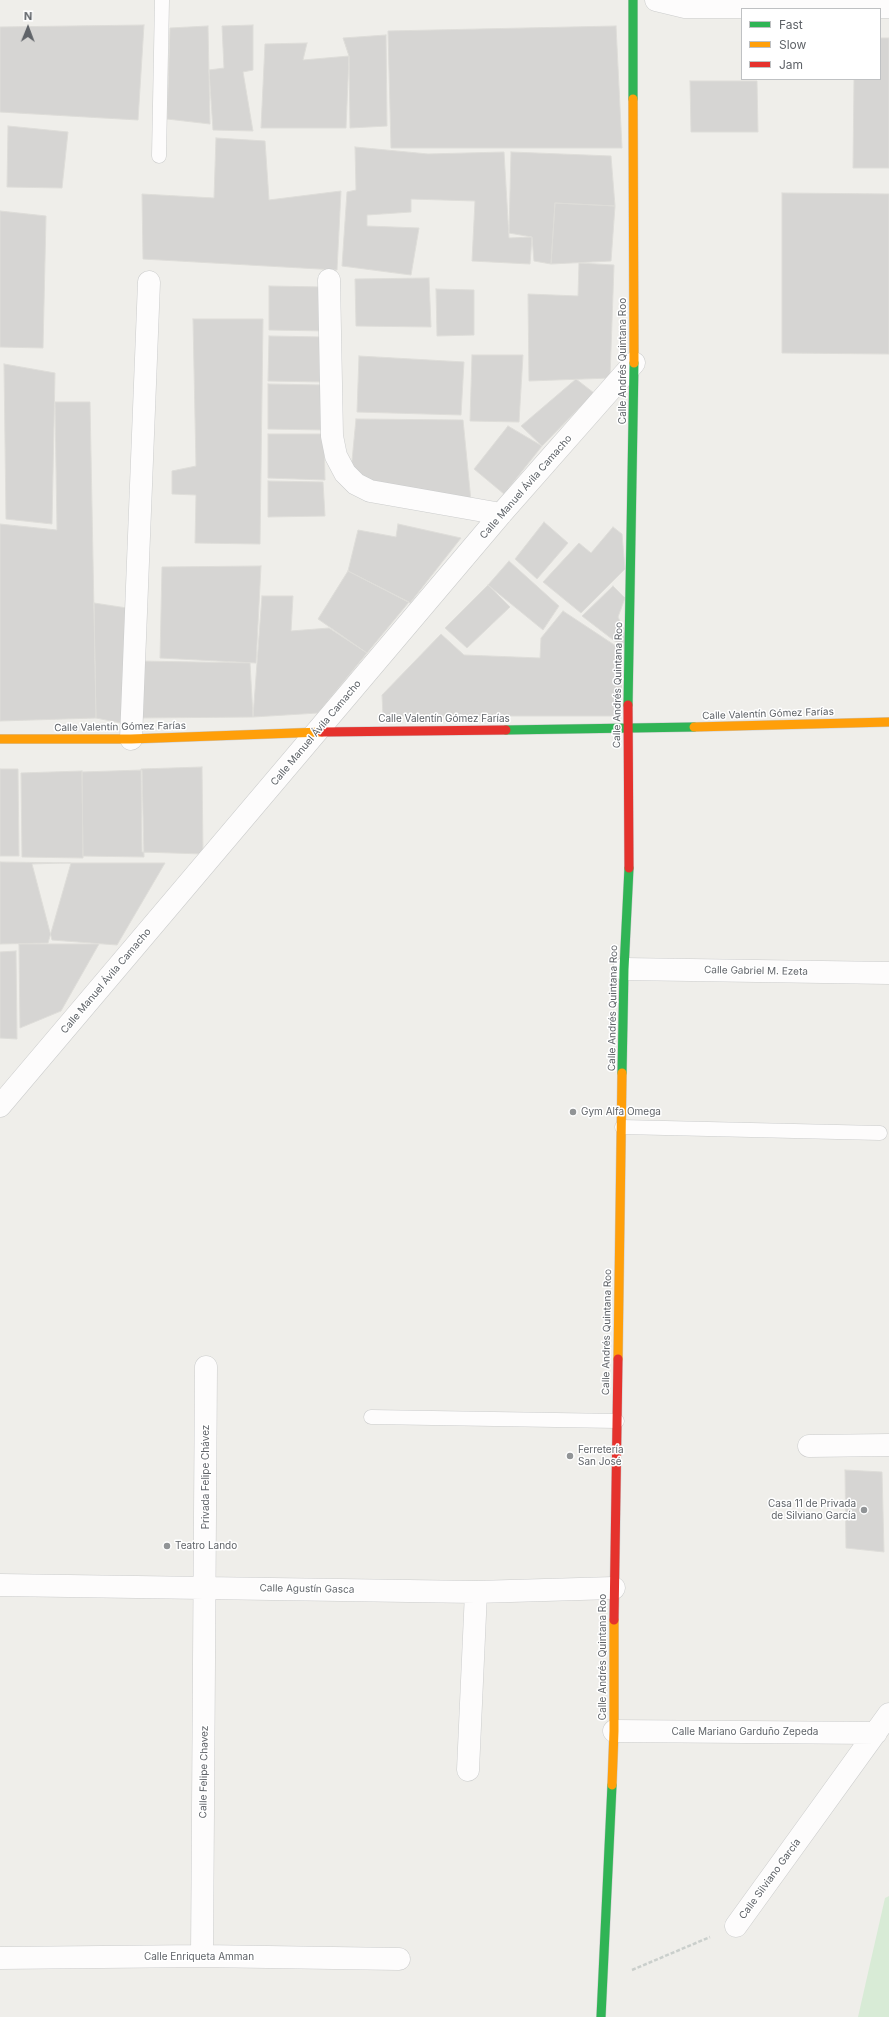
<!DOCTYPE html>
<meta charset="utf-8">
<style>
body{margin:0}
#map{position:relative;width:889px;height:2017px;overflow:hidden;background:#efeeea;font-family:Inter,sans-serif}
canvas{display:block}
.legend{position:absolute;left:741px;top:8px;width:140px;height:72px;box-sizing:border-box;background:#fff;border:1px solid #bfc1c3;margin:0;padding:5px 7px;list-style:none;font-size:12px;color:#5f6368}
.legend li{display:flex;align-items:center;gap:8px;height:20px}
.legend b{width:20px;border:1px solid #bfc1c3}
.north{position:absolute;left:8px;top:8px;width:40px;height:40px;-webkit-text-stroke:3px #fff;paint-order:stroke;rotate:1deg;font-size:11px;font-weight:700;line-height:16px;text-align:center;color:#5f6368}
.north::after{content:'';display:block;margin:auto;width:14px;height:18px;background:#5f6368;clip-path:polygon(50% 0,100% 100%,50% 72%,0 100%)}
</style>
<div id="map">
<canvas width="889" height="2017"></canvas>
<ul class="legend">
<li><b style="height:5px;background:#30b455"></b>Fast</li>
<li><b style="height:5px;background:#ff9f0a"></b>Slow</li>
<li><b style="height:5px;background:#e5322d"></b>Jam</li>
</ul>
<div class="north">N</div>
</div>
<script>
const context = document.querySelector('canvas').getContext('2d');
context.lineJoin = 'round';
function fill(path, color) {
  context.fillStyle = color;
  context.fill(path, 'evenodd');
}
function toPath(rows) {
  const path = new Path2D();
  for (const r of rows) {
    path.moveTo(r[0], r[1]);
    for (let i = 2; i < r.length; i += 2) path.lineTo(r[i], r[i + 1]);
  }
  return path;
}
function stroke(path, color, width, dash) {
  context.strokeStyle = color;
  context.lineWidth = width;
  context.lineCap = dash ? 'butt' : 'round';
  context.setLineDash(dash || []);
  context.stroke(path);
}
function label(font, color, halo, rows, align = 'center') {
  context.font = font + ' Inter,sans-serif';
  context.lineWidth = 3;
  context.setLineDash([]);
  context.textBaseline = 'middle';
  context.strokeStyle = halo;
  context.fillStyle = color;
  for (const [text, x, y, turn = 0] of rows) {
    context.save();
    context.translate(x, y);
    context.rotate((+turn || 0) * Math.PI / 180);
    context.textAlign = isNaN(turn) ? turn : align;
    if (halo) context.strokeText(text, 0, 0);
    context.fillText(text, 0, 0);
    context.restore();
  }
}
fill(toPath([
 [889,1896,889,2017,858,2017,885,1898]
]), '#d8ebd6');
const building = toPath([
 [144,25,138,120,0,112,0,27,144,25],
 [253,25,253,70,243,72,253,131,213,130,209,70,224,68,222,26,253,25],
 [208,26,210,124,167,119,170,28,208,26],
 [616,26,622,148,391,148,388,31,616,26],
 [386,35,387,126,350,128,349,56,343,38,386,35],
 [880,38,889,38,889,168,853,168,854,79,880,79,880,38],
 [307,43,303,60,349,56,346,128,261,128,265,44,307,43],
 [690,81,757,81,758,132,691,132,690,81],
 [8,126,68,132,62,188,7,187,8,126],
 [216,138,265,141,269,200,341,191,337,270,143,259,142,194,214,198,216,138],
 [355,147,428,154,504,152,509,238,532,237,530,264,472,261,475,201,411,199,411,212,367,215,367,226,419,228,411,275,342,266,347,192,356,190,355,147],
 [511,152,611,156,615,206,555,203,551,264,534,261,532,237,509,233,511,152],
 [782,193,889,194,889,354,782,353,782,193],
 [555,203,615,206,611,261,551,264,555,203],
 [0,211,46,216,43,348,0,347,0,211],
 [579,263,614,265,610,378,529,381,528,294,578,296,579,263],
 [429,278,431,327,356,326,355,279,429,278],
 [269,286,324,287,326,331,269,330,269,286],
 [436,289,474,290,474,335,437,336,436,289],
 [193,319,263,319,260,544,195,543,196,495,172,494,172,471,196,466,193,319],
 [269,336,324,337,326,382,268,381,269,336],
 [472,355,523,355,519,422,470,421,472,355],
 [359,356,464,362,461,415,357,412,359,356],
 [4,364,55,373,52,524,6,519,4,364],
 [576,379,594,393,542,446,521,426,576,379],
 [268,384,323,385,325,430,268,429,268,384],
 [55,402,90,402,96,718,0,721,0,524,57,530,55,402],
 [356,419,463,420,471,501,377,484,351,471,356,419],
 [508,426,542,446,504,494,474,469,508,426],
 [268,434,324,434,325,480,268,478,268,434],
 [268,481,323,482,325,516,268,517,268,481],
 [544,522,568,543,537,579,515,559,544,522],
 [398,524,461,538,410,603,348,571,358,530,396,537,398,524],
 [613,527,622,534,625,569,581,613,543,582,579,543,591,553,613,527],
 [509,561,559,606,543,630,488,585,509,561],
 [261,566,256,663,160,658,162,567,261,566],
 [348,571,409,602,367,653,318,619,348,571],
 [488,585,510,607,467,648,445,628,488,585],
 [613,586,625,598,618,617,627,636,625,649,582,616,613,586],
 [262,596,293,596,291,631,329,628,367,653,318,713,253,717,262,596],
 [94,603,127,608,121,723,96,718,94,603],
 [563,611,622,650,621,716,383,716,382,695,441,634,464,655,540,658,541,638,563,611],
 [139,661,250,663,253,717,137,718,139,661],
 [202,767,203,854,142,852,141,769,202,767],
 [0,769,18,769,19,856,0,856,0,769],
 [142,770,144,857,83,856,82,772,142,770],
 [82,771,83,858,22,857,21,773,82,771],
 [0,862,71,863,48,943,0,944,0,862],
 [62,863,165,863,117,945,52,940,32,864,62,863],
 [19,944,99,944,61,1011,20,1028,19,944],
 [16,951,17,1039,0,1038,0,952,16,951],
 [845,1470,882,1472,884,1552,846,1548,845,1470]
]);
fill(building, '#d6d5d3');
stroke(building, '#deddd9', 1);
const lane = toPath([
 [159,156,162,0],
 [622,1127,880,1133],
 [371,1417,617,1421]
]);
const street = toPath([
 [656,0,685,7,889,7],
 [329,280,332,436,336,456,345,473,356,484,370,491,501,514],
 [131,739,149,282],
 [624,969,889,973],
 [0,1106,501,514,634,363],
 [809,1446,889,1445],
 [0,1585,476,1592,614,1588],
 [614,1731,876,1733],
 [468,1770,476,1592],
 [736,1926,889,1714],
 [202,1956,206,1367],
 [0,1958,202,1956,399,1959]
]);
const fast = toPath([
 [633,0,633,99],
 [628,705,634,363],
 [506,730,694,727],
 [622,1073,624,969,629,868],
 [601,2017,612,1785]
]);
const slow = toPath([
 [633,99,634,363],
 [694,727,889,722],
 [0,739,131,739,322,732],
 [618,1359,622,1073],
 [612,1785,614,1731,614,1620]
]);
const jam = toPath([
 [628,705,629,868],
 [322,732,506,730],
 [614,1620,618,1359]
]);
stroke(lane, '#cbcccc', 15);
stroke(street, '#cbcccc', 23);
stroke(fast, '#cacacb', 10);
stroke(slow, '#cacacb', 10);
stroke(jam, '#cacacb', 10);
stroke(toPath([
 [632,1970,710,1937]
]), '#cacfcc', 2.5, [4, 2]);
stroke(lane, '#fdfcfc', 14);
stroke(street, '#fdfcfc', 22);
stroke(fast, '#30b455', 9);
stroke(slow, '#ff9f0a', 9);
stroke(jam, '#e5322d', 9);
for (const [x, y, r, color] of [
 [573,1112,4,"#919496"],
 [570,1456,4,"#919496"],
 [864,1510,4,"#919496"],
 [167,1546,4,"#919496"]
]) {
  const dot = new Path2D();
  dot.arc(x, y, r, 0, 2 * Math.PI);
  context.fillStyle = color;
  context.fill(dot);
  stroke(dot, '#fff', 1.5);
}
label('10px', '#5f6368', '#fff', [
 ["Calle Andrés Quintana Roo",623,361,-90],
 ["Calle Manuel Ávila Camacho",526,487,-49],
 ["Calle Andrés Quintana Roo",618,685,-89],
 ["Calle Valentín Gómez Farías",768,714,-2],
 ["Calle Valentín Gómez Farías",444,719],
 ["Calle Valentín Gómez Farías",120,727,-1],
 ["Calle Manuel Ávila Camacho",316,733,-50],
 ["Calle Gabriel M. Ezeta",756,971,1],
 ["Calle Manuel Ávila Camacho",106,981,-50],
 ["Calle Andrés Quintana Roo",613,1008,-89],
 ["Calle Andrés Quintana Roo",607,1332,-89],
 ["Privada Felipe Chávez",206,1477,-90],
 ["Calle Agustín Gasca",307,1589,1],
 ["Calle Andrés Quintana Roo",603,1657,-90],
 ["Calle Mariano Garduño Zepeda",745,1732],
 ["Calle Felipe Chavez",204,1772,-89],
 ["Calle Silviano García",770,1879,-54],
 ["Calle Enriqueta Amman",199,1957]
]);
label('10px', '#5f6368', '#fff', [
 ["Gym Alfa Omega",581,1112],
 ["Ferretería",578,1450],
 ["San José",578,1462],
 ["Casa 11 de Privada",856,1504,"right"],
 ["de Silviano García",856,1516,"right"],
 ["Teatro Lando",175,1546]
], 'left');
</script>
